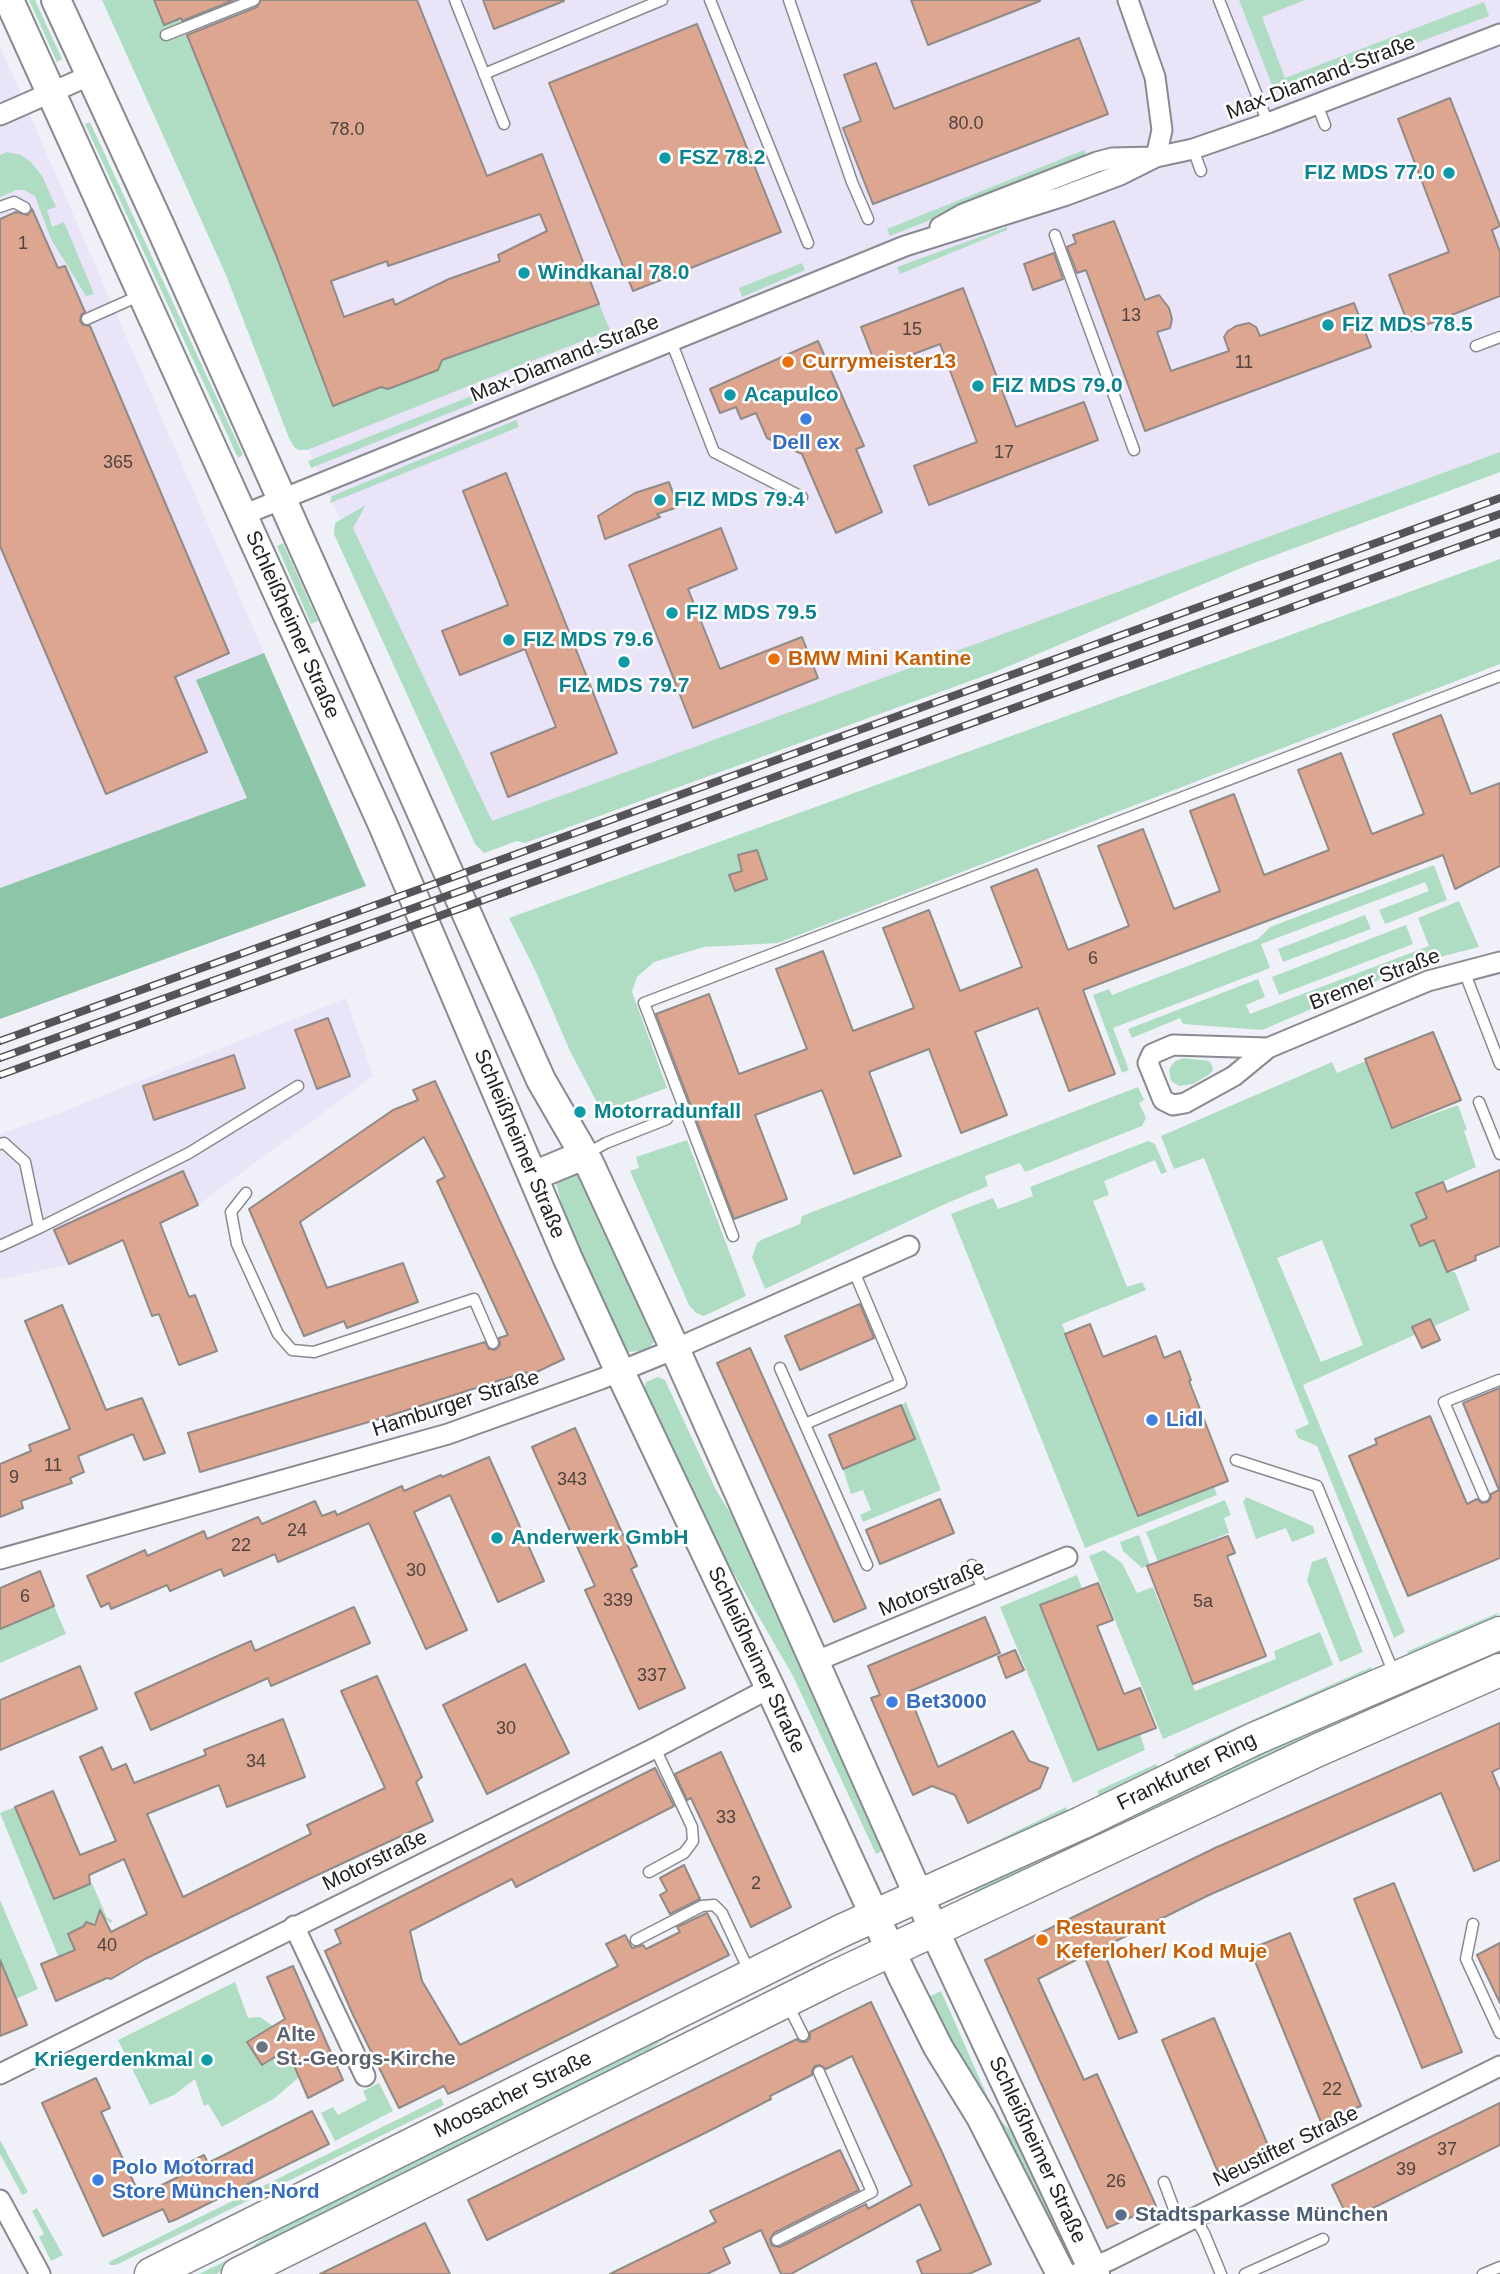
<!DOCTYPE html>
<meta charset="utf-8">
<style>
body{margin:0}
canvas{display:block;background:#f0f1f8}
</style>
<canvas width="1500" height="2274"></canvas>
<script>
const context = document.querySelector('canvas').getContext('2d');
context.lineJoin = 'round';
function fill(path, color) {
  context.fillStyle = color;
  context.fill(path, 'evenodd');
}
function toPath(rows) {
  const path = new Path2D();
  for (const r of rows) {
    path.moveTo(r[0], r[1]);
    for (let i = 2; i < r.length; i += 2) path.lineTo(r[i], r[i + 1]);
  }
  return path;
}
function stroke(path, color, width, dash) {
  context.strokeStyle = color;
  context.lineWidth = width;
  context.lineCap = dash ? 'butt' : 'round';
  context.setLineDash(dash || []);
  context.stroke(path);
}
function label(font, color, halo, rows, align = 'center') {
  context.font = font + ' Arial,sans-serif';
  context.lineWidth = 5;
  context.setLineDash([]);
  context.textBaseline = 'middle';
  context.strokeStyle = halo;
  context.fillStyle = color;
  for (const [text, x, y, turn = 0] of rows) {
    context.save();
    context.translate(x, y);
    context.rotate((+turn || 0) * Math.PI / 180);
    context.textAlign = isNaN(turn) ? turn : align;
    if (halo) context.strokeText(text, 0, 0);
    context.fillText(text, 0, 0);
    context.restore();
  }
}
fill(toPath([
 [108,0,1500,0,1500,452,477,827],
 [0,46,264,653,197,680,248,798,0,888],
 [346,998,373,1076,198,1205,69,1264,0,1280,0,1134,62,1112]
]), '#eae4f9');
fill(toPath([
 [29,0,35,0,62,59,57,62],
 [102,0,154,0,179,19,265,226,333,406,381,387,389,389,438,370,442,360,599,304,610,330,307,450,299,450,294,447,289,438,226,275],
 [1239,0,1305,0,1262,17,1285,78,1484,2,1489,16,1289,90,1280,83,1272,85],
 [90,122,243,455,238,458,85,124],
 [1084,150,1087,157,890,236,887,229],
 [7,152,21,155,31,162,42,176,56,207,47,210,52,227,64,222,94,294,86,296,51,239,35,196,24,190,16,190,0,197,0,155],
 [1007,227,1007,230,900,274,897,267],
 [802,263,805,270,742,297,739,288],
 [650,324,653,331,528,381,525,374],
 [504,383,507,390,311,468,308,461],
 [516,420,519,427,330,503,332,496],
 [1500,452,1500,472,1246,566,995,672,525,843,517,841,484,853,475,844,334,534,335,523,366,505,353,528,492,821],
 [283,543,318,621,311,624,277,546],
 [1500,559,1500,664,778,943,704,947,654,962,637,977,632,992,667,1088,602,1112,570,1051,535,970,509,918],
 [1434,865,1447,900,1385,924,1379,910,1429,891,1425,882,1261,944,1270,968,1113,1028,1129,1070,1122,1073,1093,995,1109,989,1112,995,1258,939,1270,927],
 [1459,901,1479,947,1424,961,1262,1030,1183,1024,1180,1018,1132,1038,1128,1029,1258,979,1265,997,1246,1005,1250,1014,1429,946,1418,918],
 [1365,915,1371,929,1283,962,1278,949],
 [1406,925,1413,944,1279,995,1272,977],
 [1390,1051,1401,1077,1376,1088,1392,1129,1458,1105,1467,1130,1464,1131,1476,1167,1417,1193,1427,1218,1411,1225,1434,1240,1447,1272,1455,1272,1470,1310,1303,1385,1405,1632,1394,1638,1317,1446,1298,1438,1295,1430,1309,1424,1204,1158,1174,1169,1161,1136,1332,1062,1337,1073],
 [1322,1240,1363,1345,1321,1362,1277,1258],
 [1184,1058,1209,1061,1212,1065,1213,1070,1210,1074,1193,1084,1179,1086,1171,1081,1169,1069,1175,1061],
 [1138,1087,1144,1100,1139,1103,1146,1118,1142,1126,1025,1172,1020,1163,985,1176,988,1186,945,1204,765,1289,752,1257,757,1243,763,1239,800,1224,802,1216],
 [687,1140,746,1296,704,1316,696,1313,689,1305,630,1171,639,1168,636,1157],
 [1148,1141,1155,1144,1167,1172,1161,1174,1155,1160,1104,1181,1109,1195,1093,1201,1127,1287,1142,1282,1146,1290,1062,1324,1138,1516,1214,1486,1217,1495,1085,1548,951,1214,993,1198,998,1209,1015,1203,1033,1196,1030,1187],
 [573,1170,579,1175,593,1199,654,1335,655,1340,651,1346,644,1351,626,1352,564,1214,555,1179],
 [658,1377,665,1380,716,1490,739,1527,886,1849,876,1854,793,1676,700,1515,644,1389,646,1382],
 [906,1402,941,1490,863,1522,860,1515,871,1510,863,1490,851,1494,843,1469,915,1439,901,1405],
 [1246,1497,1313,1526,1315,1533,1292,1542,1286,1528,1256,1539,1243,1502],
 [1225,1500,1231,1515,1224,1518,1229,1533,1158,1562,1146,1532],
 [1139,1535,1150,1565,1142,1568,1123,1551,1120,1542],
 [1104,1550,1122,1563,1137,1593,1153,1587,1195,1691,1276,1659,1274,1651,1320,1632,1333,1665,1163,1739,1089,1556],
 [1326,1557,1363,1652,1340,1662,1307,1580,1312,1562],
 [1077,1575,1082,1588,1041,1605,1098,1750,1140,1734,1145,1750,1073,1783,1000,1607],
 [54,1606,66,1634,0,1663,0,1629],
 [1498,1613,1495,1620,1412,1656,1406,1652],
 [1500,1646,1500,1656,1233,1772,977,1895,974,1890,1229,1766],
 [1371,1667,1373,1673,1177,1760,1174,1755],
 [1156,1764,1158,1769,1099,1796,1097,1791],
 [15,1807,54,1898,92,1883,107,1918,112,1920,111,1923,104,1918,68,1934,91,1985,86,1989,73,1959,61,1963,0,1813],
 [1066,1807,1068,1812,978,1856,976,1851],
 [0,1900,38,1989,16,1999,0,1960],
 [235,1982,248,2018,260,2017,273,2026,299,2077,275,2098,222,2127,208,2104,204,2106,195,2079,174,2095,150,2105,118,2040],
 [941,1991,989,2100,1000,2120,1017,2137,1068,2242,1061,2246,924,1999],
 [682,2019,681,2027,639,2057,393,2177,363,2202,216,2274,199,2274,248,2250,280,2225,636,2051],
 [379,2083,393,2111,335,2141,321,2113,333,2107,338,2115,367,2100,363,2091],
 [441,2098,444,2105,116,2265,110,2265,109,2262],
 [0,2140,28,2192,22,2195,0,2154],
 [37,2208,63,2255,51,2261,39,2237,44,2234,32,2211]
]), '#afddc4');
fill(toPath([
 [264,653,366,886,0,1019,0,888,247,798,196,680]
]), '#8cc5a7');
const building = toPath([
 [154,0,234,0,182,21,181,18,164,25,154,0],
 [261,0,417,0,487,176,542,154,599,304,442,360,438,370,388,389,381,387,333,406,276,255,187,35,257,7,261,0],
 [540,214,547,231,498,255,500,261,449,279,395,305,393,299,344,317,331,281,387,261,388,266,540,214],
 [483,0,563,0,564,1,494,29,483,0],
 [911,0,1040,0,1040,1,928,45,911,0],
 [697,24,781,232,633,291,549,83,697,24],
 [1079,38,1108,114,873,204,843,128,861,121,844,75,876,63,894,109,1079,38],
 [1450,98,1500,226,1492,230,1500,252,1500,296,1411,331,1389,275,1449,252,1398,119,1450,98],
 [32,209,58,268,65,266,85,312,81,315,80,321,83,325,90,326,229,653,175,677,207,752,106,794,0,546,0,219,16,212,28,215,32,209],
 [1114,221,1145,300,1159,295,1169,308,1172,319,1170,328,1157,332,1171,371,1229,351,1224,337,1228,331,1236,326,1249,323,1256,327,1260,336,1354,303,1371,347,1145,431,1086,270,1077,273,1067,247,1076,243,1073,235,1114,221],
 [1054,253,1063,279,1033,290,1024,264,1054,253],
 [963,288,1016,427,1084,402,1098,440,929,505,914,466,977,442,940,344,877,368,861,327,963,288],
 [818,341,864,446,856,449,882,512,836,533,802,454,767,438,756,413,741,419,736,407,720,413,710,389,818,341],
 [506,473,617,753,508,797,491,753,556,727,525,649,460,675,442,631,508,605,463,491,506,473],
 [669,482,678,507,657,514,660,517,605,539,598,516,635,493,669,482],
 [721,528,737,569,688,589,720,669,802,637,818,678,693,728,629,565,721,528],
 [1441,715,1471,794,1500,783,1500,866,1455,889,1443,855,1083,990,1115,1074,1069,1091,1038,1008,975,1032,1007,1115,961,1133,929,1049,869,1072,901,1156,854,1174,822,1090,755,1115,787,1199,734,1219,656,1014,709,994,739,1074,807,1049,776,969,823,951,853,1031,914,1008,883,928,929,910,960,991,1022,967,991,887,1037,869,1068,950,1129,926,1098,846,1143,829,1174,909,1220,891,1190,811,1234,794,1264,875,1329,850,1298,770,1341,753,1372,834,1424,814,1393,734,1441,715],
 [757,850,767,879,735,891,729,875,742,871,738,855,757,850],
 [328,1018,350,1076,317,1089,295,1030,328,1018],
 [1433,1032,1461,1100,1392,1128,1365,1059,1433,1032],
 [234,1055,245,1088,154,1120,143,1086,234,1055],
 [435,1081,564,1359,528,1376,526,1372,382,1418,200,1472,188,1433,485,1342,489,1349,495,1350,500,1345,499,1338,508,1335,437,1181,445,1177,424,1137,300,1222,327,1288,403,1263,418,1302,347,1328,344,1321,304,1336,249,1209,393,1110,418,1100,413,1090,435,1081],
 [1500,1170,1500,1246,1475,1256,1476,1260,1447,1272,1434,1240,1420,1246,1411,1225,1427,1218,1416,1193,1443,1182,1447,1192,1500,1170],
 [183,1171,198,1205,160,1223,189,1297,195,1295,217,1351,179,1365,159,1314,152,1316,123,1240,69,1264,54,1230,183,1171],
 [860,1304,874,1338,800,1370,785,1336,860,1304],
 [62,1305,106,1410,142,1398,165,1453,144,1460,133,1434,78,1456,84,1472,70,1478,72,1483,21,1501,23,1508,0,1517,0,1464,31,1451,29,1445,70,1429,25,1321,62,1305],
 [1430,1319,1440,1340,1422,1348,1412,1327,1430,1319],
 [1090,1324,1103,1357,1156,1336,1164,1358,1180,1351,1191,1380,1189,1381,1228,1481,1138,1516,1065,1334,1090,1324],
 [750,1348,866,1608,834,1622,717,1363,750,1348],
 [1500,1388,1500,1558,1408,1596,1349,1456,1377,1444,1375,1439,1430,1416,1467,1504,1477,1499,1482,1503,1488,1502,1491,1498,1491,1494,1499,1490,1463,1403,1500,1388],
 [901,1405,915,1439,843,1469,829,1435,901,1405],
 [575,1428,637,1566,631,1569,685,1688,639,1709,585,1590,595,1586,532,1447,575,1428],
 [489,1457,544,1581,498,1602,450,1495,414,1512,467,1630,426,1649,369,1523,278,1562,275,1554,224,1576,221,1569,170,1591,167,1585,111,1609,109,1603,101,1607,87,1576,145,1550,147,1556,204,1531,207,1539,258,1517,262,1524,315,1501,322,1516,335,1511,337,1515,402,1486,404,1491,441,1475,442,1477,489,1457],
 [940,1499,954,1533,880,1564,866,1530,940,1499],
 [1228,1536,1235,1553,1227,1556,1266,1656,1193,1684,1147,1566,1228,1536],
 [40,1571,54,1606,0,1629,0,1588,40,1571],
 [1098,1583,1113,1620,1097,1626,1124,1694,1140,1688,1156,1728,1098,1750,1040,1605,1098,1583],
 [354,1607,370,1643,271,1686,268,1678,151,1730,135,1693,251,1641,255,1651,354,1607],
 [985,1617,1000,1653,908,1692,938,1767,1013,1731,1029,1761,1048,1768,1040,1788,968,1823,955,1795,932,1786,913,1795,871,1698,880,1695,868,1666,985,1617],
 [1015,1650,1024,1670,1006,1678,998,1657,1015,1650],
 [525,1664,569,1753,487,1794,443,1705,525,1664],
 [80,1666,97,1709,0,1750,0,1700,80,1666],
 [377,1676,422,1777,416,1782,433,1821,311,1878,145,1959,111,1979,107,1978,56,2001,41,1964,75,1950,68,1934,84,1926,86,1922,95,1925,100,1910,111,1932,147,1914,124,1859,89,1875,90,1884,54,1899,15,1807,53,1791,80,1855,116,1841,80,1757,102,1747,112,1770,126,1764,134,1783,206,1755,204,1750,283,1719,305,1777,227,1807,219,1785,147,1814,183,1897,311,1834,307,1825,385,1788,341,1691,377,1676],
 [1500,1723,1500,1768,1492,1772,1500,1791,1500,1860,1474,1871,1441,1793,1209,1895,1102,1948,1137,2032,1119,2039,1084,1956,1038,1979,1084,2080,1097,2074,1156,2206,1107,2228,985,1960,1215,1848,1500,1723],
 [721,1752,791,1907,751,1927,691,1798,687,1800,675,1774,721,1752],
 [655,1768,674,1806,516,1887,512,1879,410,1931,422,1981,460,2045,618,1966,606,1944,625,1935,632,1948,643,1945,646,1949,680,1932,677,1927,707,1913,729,1955,459,2089,448,2094,444,2086,399,2108,353,2015,325,1951,341,1943,335,1930,655,1768],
 [684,1865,700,1899,670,1914,660,1895,667,1891,660,1878,684,1865],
 [1394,1883,1462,2052,1422,2068,1354,1899,1394,1883],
 [1290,1933,1361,2106,1321,2122,1250,1949,1290,1933],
 [1500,1943,1500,2003,1477,1955,1500,1943],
 [0,1960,27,2025,0,2036,0,1960],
 [293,1966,343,2080,308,2098,287,2049,262,2065,247,2042,285,2019,267,1977,293,1966],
 [871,2002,941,2150,991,2264,969,2274,922,2274,917,2261,941,2250,920,2204,791,2274,781,2274,761,2230,723,2248,730,2263,707,2274,610,2274,716,2222,710,2211,840,2150,859,2190,774,2233,770,2239,772,2246,780,2247,866,2204,868,2209,912,2185,852,2056,826,2069,820,2065,815,2066,812,2071,812,2075,770,2096,771,2099,711,2130,487,2240,468,2200,797,2039,800,2042,806,2042,810,2038,810,2032,871,2002],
 [1214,2018,1270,2150,1218,2172,1162,2040,1214,2018],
 [96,2078,110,2108,101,2112,140,2196,188,2172,184,2165,204,2155,208,2163,312,2111,329,2144,177,2219,169,2222,163,2209,103,2236,42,2103,96,2078],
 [1500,2103,1500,2145,1349,2220,1332,2185,1500,2103],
 [425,2223,450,2274,320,2274,425,2223]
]);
fill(building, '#dda691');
stroke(building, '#918a87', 2);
const service = toPath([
 [455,0,504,124],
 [710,0,808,243],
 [789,0,852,182,868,219],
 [1219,0,1268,123],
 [166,35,254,0],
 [484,74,662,0],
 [1317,104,1325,125],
 [1193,149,1201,171],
 [0,207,14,202,25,208],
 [1055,235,1134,450],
 [87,319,141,295],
 [671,341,714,452,802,497],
 [1476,346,1500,337],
 [1464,971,1500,1064],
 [1479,1102,1500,1154],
 [0,1144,4,1143,25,1162,39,1228],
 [588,1153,606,1143,667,1119],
 [246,1193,231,1212,237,1244,278,1334,292,1350,314,1352,474,1299,493,1343],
 [733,1236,644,1003,1500,676],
 [0,1246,39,1228,189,1153,298,1086],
 [780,1368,867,1565],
 [805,1424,901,1383,853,1269],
 [1236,1460,1317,1486,1395,1676],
 [1484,1496,1444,1402,1499,1380],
 [972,1565,984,1591],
 [649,1872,684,1853,693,1841,692,1827,655,1748],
 [1473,1924,1466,1959,1500,2033],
 [636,1940,702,1906,714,1905,722,1913,750,1973],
 [788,2005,803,2035],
 [1164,2182,1180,2225],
 [1195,2218,1204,2233,1221,2274],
 [777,2240,872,2192,819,2072],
 [1245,2274,1323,2239],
 [1483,2274,1500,2267]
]);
const minor = toPath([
 [1128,0,1155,77,1162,130,1156,157],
 [0,115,91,75],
 [940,227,963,214,1097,162,1112,158,1156,157,1193,149,1268,123,1500,34],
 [243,515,905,246,1064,196,1120,175,1156,157],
 [1268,1048,1173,1045,1152,1054,1148,1063,1163,1100,1173,1105,1185,1103,1234,1076,1268,1048,1428,981,1500,962],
 [0,1559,448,1434,601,1379,675,1349,909,1246],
 [814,1662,1067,1557],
 [294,1926,365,2076],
 [0,2074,655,1748,770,1688],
 [0,2200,40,2274],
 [1076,2274,1110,2260,1500,2066]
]);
const secondary = toPath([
 [9,0,383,825,568,1259,620,1372,770,1688,902,1975,938,2047,981,2117,1061,2274],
 [56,0,160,226,541,1080,589,1163,675,1349,934,1930,1095,2274],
 [533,1176,584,1155]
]);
const primary = toPath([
 [151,2274,843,1930,1081,1823,1254,1739,1500,1633],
 [238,2274,834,1977,1318,1750,1500,1670]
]);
stroke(service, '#898a90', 13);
stroke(minor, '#898a90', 23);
stroke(secondary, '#898a90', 32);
stroke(primary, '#898a90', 35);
stroke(service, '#fff', 10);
stroke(minor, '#fff', 19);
stroke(secondary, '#fff', 28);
stroke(primary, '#fff', 32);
const rail = toPath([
 [0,1041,1500,498],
 [0,1058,1500,514],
 [0,1075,1500,532]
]);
stroke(rail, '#555559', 8);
stroke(rail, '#fff', 5, [16]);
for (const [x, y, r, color] of [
 [665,158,7,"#0f9aa8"],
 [1449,173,7,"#0f9aa8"],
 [524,273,7,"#0f9aa8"],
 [1328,325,7,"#0f9aa8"],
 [788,362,7,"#e8710a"],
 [978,386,7,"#0f9aa8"],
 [730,395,7,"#0f9aa8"],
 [806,419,7,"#3f7fe0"],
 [660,500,7,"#0f9aa8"],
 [672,613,7,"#0f9aa8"],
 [509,640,7,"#0f9aa8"],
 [774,659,7,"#e8710a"],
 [624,662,7,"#0f9aa8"],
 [580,1112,7,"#0f9aa8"],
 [1152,1420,7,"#3f7fe0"],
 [497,1538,7,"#0f9aa8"],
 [892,1702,7,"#3f7fe0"],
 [1042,1940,7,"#e8710a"],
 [262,2047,7,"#6b7280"],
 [207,2060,7,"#0f9aa8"],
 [98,2180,7,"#3f7fe0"],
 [1121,2215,7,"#5c6f8a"]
]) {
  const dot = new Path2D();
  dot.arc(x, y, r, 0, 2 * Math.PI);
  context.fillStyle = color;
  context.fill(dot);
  stroke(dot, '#fff', 2.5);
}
label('18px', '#514340', null, [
 ["80.0",966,124],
 ["78.0",347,130],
 ["1",23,244],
 ["13",1131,316],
 ["15",912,330],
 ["11",1244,363],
 ["17",1004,453],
 ["365",118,463],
 ["6",1093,959],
 ["11",53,1466],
 ["9",14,1478],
 ["343",572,1480],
 ["24",297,1531],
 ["22",241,1546],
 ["30",416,1571],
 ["6",25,1597],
 ["339",618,1601],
 ["5a",1203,1602],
 ["337",652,1676],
 ["30",506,1729],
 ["34",256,1762],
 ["33",726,1818],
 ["2",756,1884],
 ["40",107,1946],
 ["22",1332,2090],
 ["37",1447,2150],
 ["39",1406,2170],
 ["26",1116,2182]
]);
label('21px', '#222225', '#fff', [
 ["Max-Diamand-Straße",1321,78,-21],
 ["Max-Diamand-Straße",565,359,-22],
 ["Schleißheimer Straße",292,625,66],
 ["Bremer Straße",1375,980,-21],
 ["Schleißheimer Straße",519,1144,67],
 ["Hamburger Straße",456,1404,-18],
 ["Motorstraße",932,1589,-23],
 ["Schleißheimer Straße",756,1660,65],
 ["Frankfurter Ring",1187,1772,-26],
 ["Motorstraße",375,1861,-26],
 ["Moosacher Straße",513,2095,-26],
 ["Neustifter Straße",1286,2147,-26],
 ["Schleißheimer Straße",1037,2150,65]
]);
label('bold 21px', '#0d838f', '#fff', [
 ["FSZ 78.2",679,158],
 ["FIZ MDS 77.0",1435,173,"right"],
 ["Windkanal 78.0",538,273],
 ["FIZ MDS 78.5",1342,325],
 ["FIZ MDS 79.0",992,386],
 ["Acapulco",744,395],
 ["FIZ MDS 79.4",674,500],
 ["FIZ MDS 79.5",686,613],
 ["FIZ MDS 79.6",523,640],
 ["FIZ MDS 79.7",624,686,"center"],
 ["Motorradunfall",594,1112],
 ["Anderwerk GmbH",511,1538],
 ["Kriegerdenkmal",193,2060,"right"]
], 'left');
label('bold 21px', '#c56008', '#fff', [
 ["Currymeister13",802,362],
 ["BMW Mini Kantine",788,659],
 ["Restaurant",1056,1928],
 ["Keferloher/ Kod Muje",1056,1952]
], 'left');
label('bold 21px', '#366cbe', '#fff', [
 ["Dell ex",806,443,"center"],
 ["Lidl",1166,1420],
 ["Bet3000",906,1702],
 ["Polo Motorrad",112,2168],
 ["Store München-Nord",112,2192]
], 'left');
label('bold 21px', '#5b616d', '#fff', [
 ["Alte",276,2035],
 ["St.-Georgs-Kirche",276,2059]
], 'left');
label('bold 21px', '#4e5e75', '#fff', [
 ["Stadtsparkasse München",1135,2215]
], 'left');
</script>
